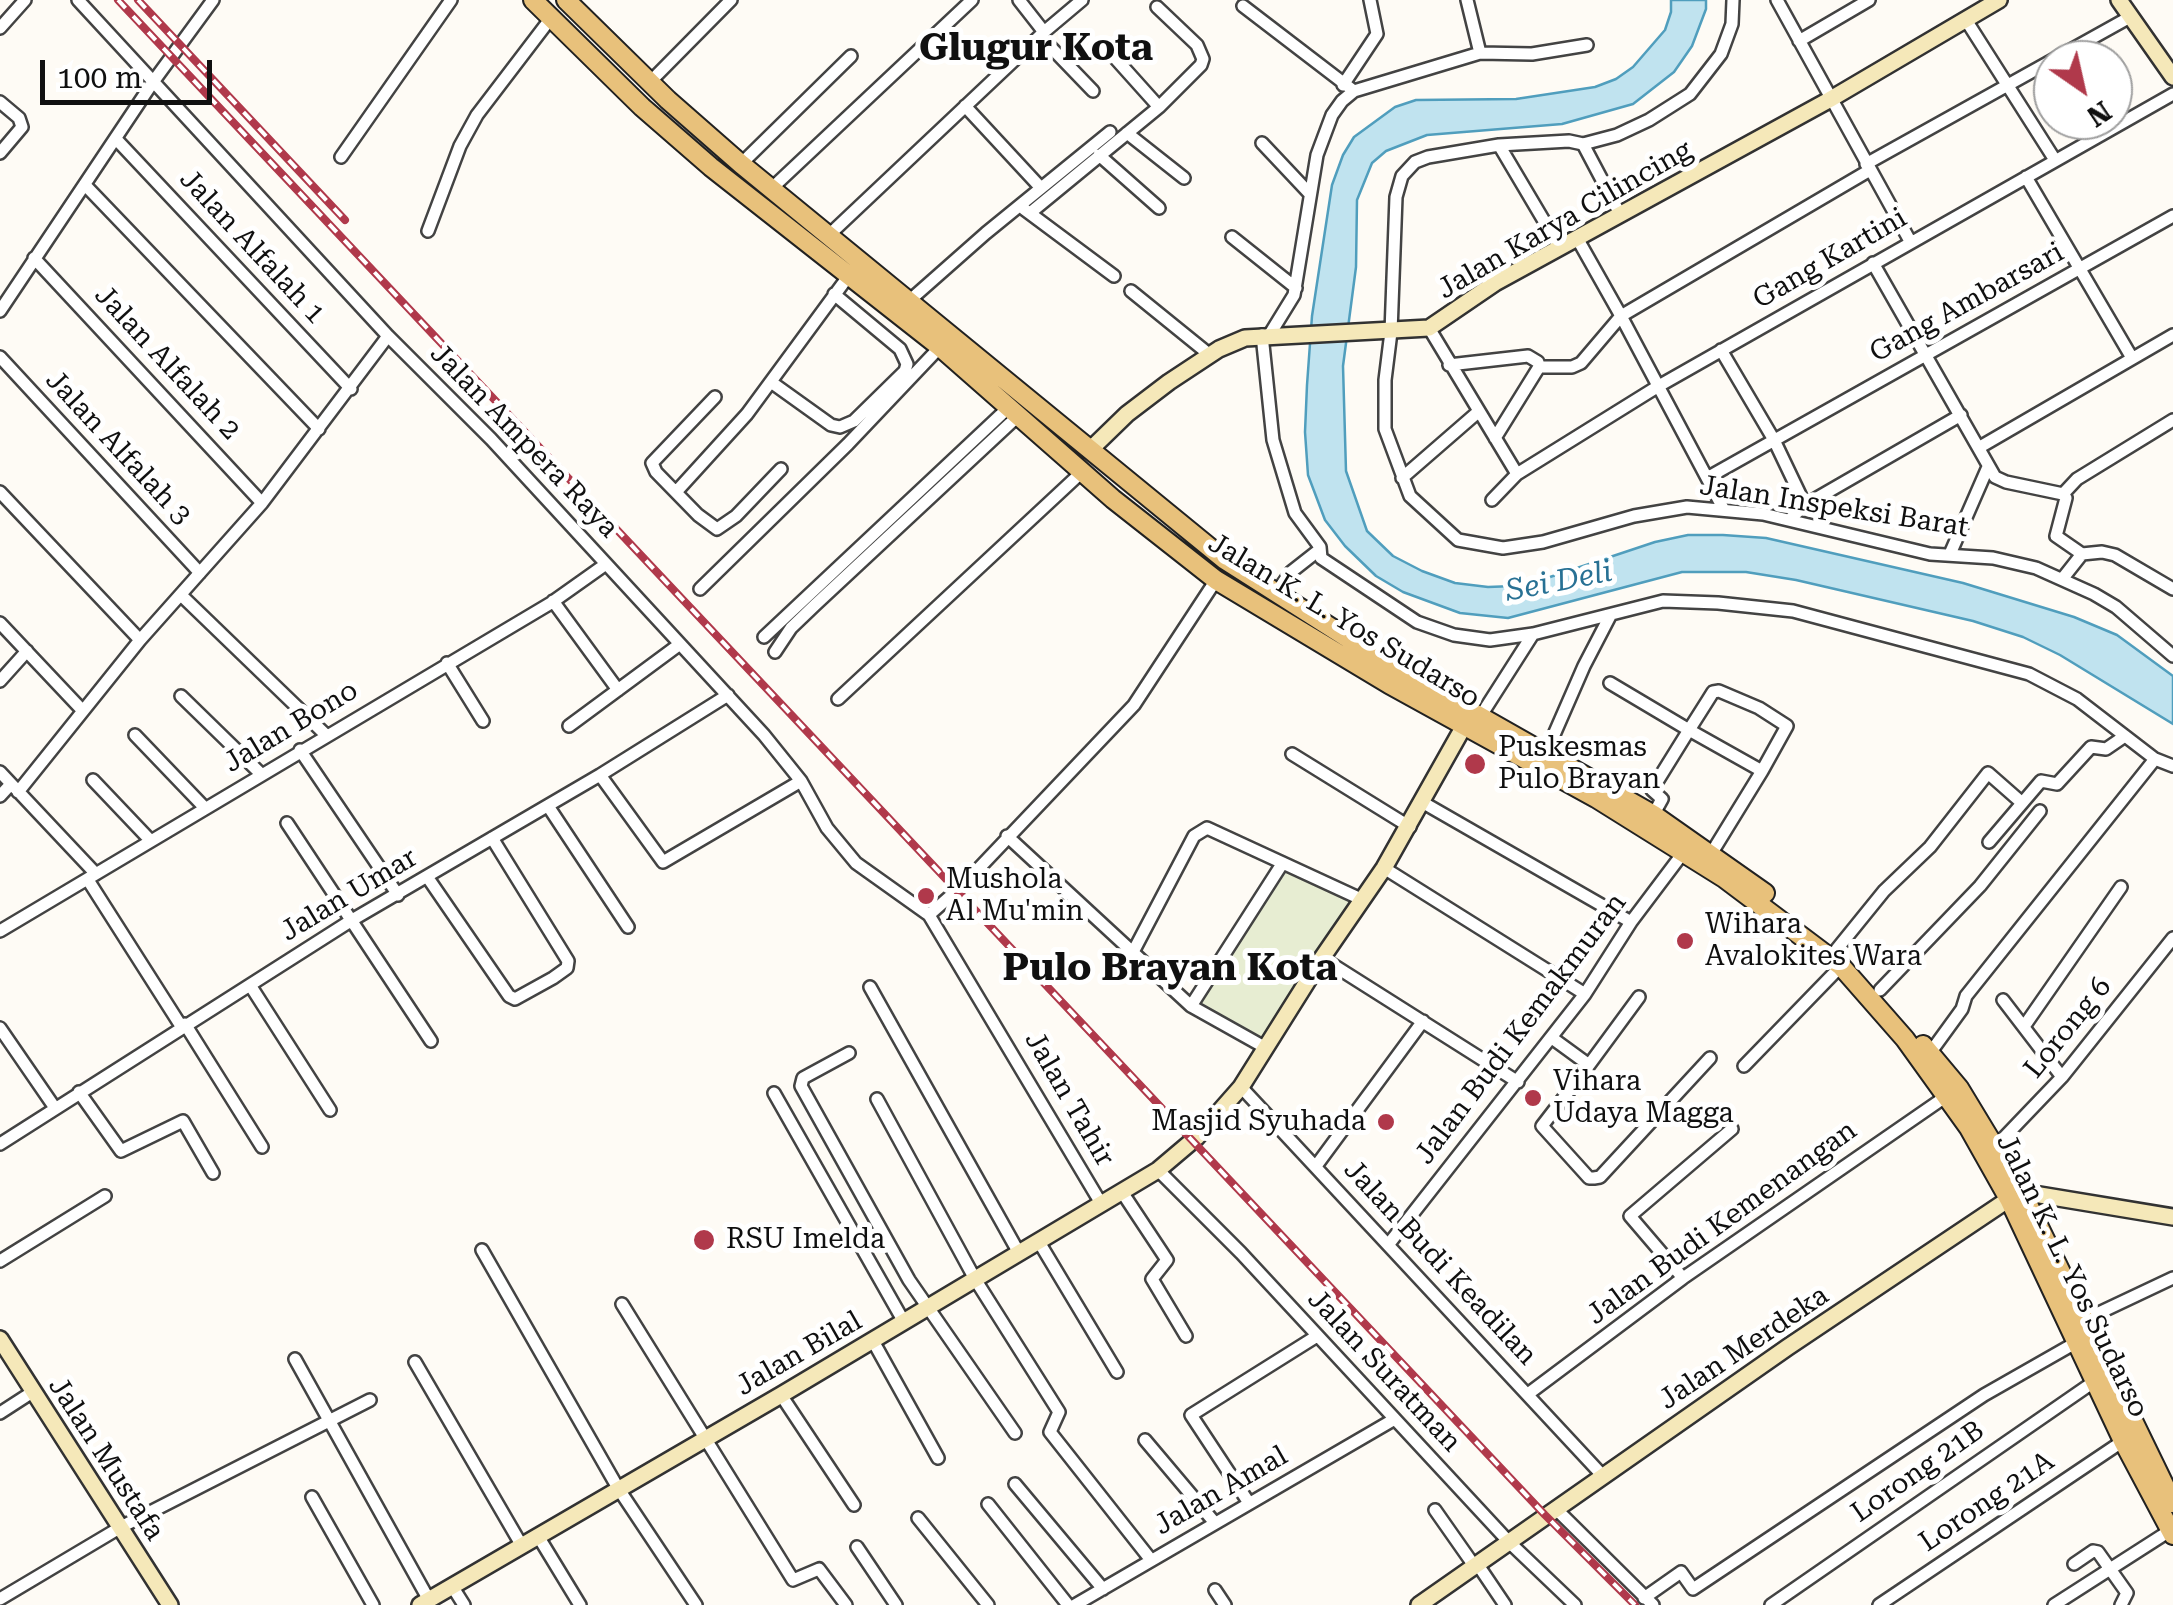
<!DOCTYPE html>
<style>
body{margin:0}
#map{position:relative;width:2173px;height:1605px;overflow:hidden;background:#fefbf5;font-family:"Roboto Serif",serif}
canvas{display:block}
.north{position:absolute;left:2033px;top:40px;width:100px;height:100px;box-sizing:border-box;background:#fff;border:2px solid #9f9f9f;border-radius:50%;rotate:146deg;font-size:28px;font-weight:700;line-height:40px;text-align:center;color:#101010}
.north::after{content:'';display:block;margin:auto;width:35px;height:45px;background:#b0394b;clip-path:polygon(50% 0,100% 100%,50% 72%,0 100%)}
.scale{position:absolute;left:40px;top:60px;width:172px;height:45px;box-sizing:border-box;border:5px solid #101010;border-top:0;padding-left:12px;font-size:30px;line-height:35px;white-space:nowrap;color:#101010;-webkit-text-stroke:8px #fff;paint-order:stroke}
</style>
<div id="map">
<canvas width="2173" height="1605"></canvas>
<div class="north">N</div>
<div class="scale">100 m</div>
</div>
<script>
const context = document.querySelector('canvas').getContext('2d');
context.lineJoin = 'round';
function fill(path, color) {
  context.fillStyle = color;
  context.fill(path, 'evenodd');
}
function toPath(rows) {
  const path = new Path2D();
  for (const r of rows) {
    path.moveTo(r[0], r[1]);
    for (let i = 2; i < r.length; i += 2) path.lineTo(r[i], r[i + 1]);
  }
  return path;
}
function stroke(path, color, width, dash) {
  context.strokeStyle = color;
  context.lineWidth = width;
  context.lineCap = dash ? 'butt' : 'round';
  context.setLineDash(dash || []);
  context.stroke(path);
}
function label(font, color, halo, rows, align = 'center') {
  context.font = font + ' "Roboto Serif",serif';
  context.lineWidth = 10;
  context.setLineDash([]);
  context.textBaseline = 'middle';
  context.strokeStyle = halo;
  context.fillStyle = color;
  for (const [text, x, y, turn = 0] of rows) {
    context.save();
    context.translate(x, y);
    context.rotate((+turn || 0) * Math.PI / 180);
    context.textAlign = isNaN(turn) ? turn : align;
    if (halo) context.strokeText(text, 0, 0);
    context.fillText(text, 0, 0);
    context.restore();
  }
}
fill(toPath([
 [1286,872,1354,903,1263,1041,1200,1003]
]), '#e7edd2');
const water = toPath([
 [1671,0,1706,0,1706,9,1692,46,1674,72,1633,104,1562,124,1427,135,1386,151,1372,163,1357,200,1356,267,1343,366,1346,471,1367,531,1393,556,1422,571,1455,583,1488,587,1514,586,1541,580,1655,542,1688,535,1723,535,1766,538,1963,583,2074,617,2117,635,2173,676,2173,724,2060,655,2023,637,1973,621,1796,580,1746,572,1682,572,1508,618,1460,613,1403,592,1376,576,1345,546,1325,520,1308,475,1305,432,1307,385,1312,316,1332,185,1343,155,1354,137,1395,107,1416,100,1516,99,1595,87,1616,79,1633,67,1665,30,1671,12,1671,0]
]);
fill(water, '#c0e3ef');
stroke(water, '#509ebd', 2.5);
const street = toPath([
 [78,0,388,336,491,439,764,735,801,781,827,828,856,863,929,915,1102,1205],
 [1019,0,1044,32],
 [1467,0,1480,53],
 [1733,0,1732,24,1721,54,1690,94,1649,120,1617,135,1583,144,1569,141,1499,145,1428,157,1415,162,1402,176,1396,197,1391,332,1385,380,1385,429,1410,496,1458,540,1503,548,1543,542,1634,516,1687,507,1763,514,1930,554,1993,558,2036,568,2094,594,2116,607,2173,656],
 [1777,0,1910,241],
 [1243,6,1354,91],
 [1966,20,2055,160],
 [0,28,25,0],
 [1040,36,1093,91],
 [1799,41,1869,0],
 [1107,49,1159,107],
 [650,82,731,0],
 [1343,85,1377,34,1370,0],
 [0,102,19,118,22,127,0,153],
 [965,106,1041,188],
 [1127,133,1184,178],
 [116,139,351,389],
 [1262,143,1310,194],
 [1583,144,1620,214],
 [1499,145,1560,248],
 [1099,155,1159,208],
 [341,157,451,0],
 [741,164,851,56],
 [1866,164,2130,17],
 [2026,177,2132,358],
 [86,186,319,429],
 [771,189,972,0],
 [1024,209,1114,276],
 [1030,213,1159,107,1201,65,1203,59,1197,45,1157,7],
 [428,231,460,146,477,115,551,18],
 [829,235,1044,32,1082,0],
 [1232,237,1296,288],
 [34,258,262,503],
 [1873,263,1995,477,2006,482,2063,494],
 [1131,291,1210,355],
 [909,301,986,233,1110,132],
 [0,311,153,82,213,0],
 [1429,328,1517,474],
 [1270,334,1294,295,1317,155,1332,115,1342,101,1354,91,1480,53,1532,54,1587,45],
 [1262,335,1273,440,1295,513,1320,547,1321,558,1417,622,1454,635,1490,640,1533,634,1663,601,1718,603,1793,611,2029,674,2077,699,2155,759,2173,766],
 [1721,350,1774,440,1805,505],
 [0,357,200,573],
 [1449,365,1528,356,1538,362,1539,367,1495,438],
 [1539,367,1572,367,1581,363,1621,316,1577,238],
 [771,382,831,425,840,427,854,421,905,371,907,364,900,349,834,294],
 [715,397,652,463,656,472,698,515,717,529,736,516,781,469],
 [1980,447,2173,335],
 [1402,478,1478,412],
 [1707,478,2173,216],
 [0,492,140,640],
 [676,492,747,414,850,274],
 [2063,494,2077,479,2173,420],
 [2063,494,2066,498,2056,536,2082,554],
 [1492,500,1517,474,1657,387,2173,94],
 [1724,510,1621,316,1870,170],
 [1789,520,1805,505,1961,415],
 [1950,554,1988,467],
 [2063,578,2082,554,2102,552,2115,555,2173,589],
 [700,589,848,444,940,347],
 [1277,592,1291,572,1319,550],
 [181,595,326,735],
 [553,601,618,690],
 [0,623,83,711],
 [764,637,1008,408],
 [775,652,791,628,815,605,1018,416],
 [447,663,483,721],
 [0,681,27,651],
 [1610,683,1689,730,1762,771,1787,726,1759,708,1719,691,1713,692,1708,700,1689,730,1658,780,1652,790,1662,799,1652,817],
 [181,696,261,774],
 [838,699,1083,471],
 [1480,717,1533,634],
 [569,726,680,644],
 [135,735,204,807],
 [300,750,398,895],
 [1546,753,1584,666,1610,616],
 [1292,754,1410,827],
 [0,772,96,874],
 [600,775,663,862,801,781],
 [93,780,150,840],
 [18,792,140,640,262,503,388,336],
 [0,796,11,784],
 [1422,802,1631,922],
 [548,806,628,927],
 [287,823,431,1041],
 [1007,836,1191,1006,1266,1048],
 [1989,842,2041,781,2057,784,2091,747,2106,749,2125,736],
 [1711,854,1762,771],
 [1384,868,1585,994],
 [428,878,509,996,515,999,553,978,567,968,568,961,492,838],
 [88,880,181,1026],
 [929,915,964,884,1134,705,1216,580],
 [0,931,551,603,606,564],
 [1837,949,1884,891,1930,847,1988,773,2021,802],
 [1133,952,1194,836,1207,828,1363,900],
 [1322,958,1518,1082],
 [250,985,330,1110],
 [870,987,1019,1253],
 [1880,990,1980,886,2040,811],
 [2003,1000,2062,1077],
 [1191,1006,1282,864],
 [185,1024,262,1147],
 [2025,1025,2121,887],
 [0,1028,55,1108],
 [1552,1038,1589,1065,1639,997],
 [849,1053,803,1078,801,1086,909,1280,1015,1433],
 [1930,1053,1962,1009,1966,996,2155,759],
 [1589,1065,1542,1126,1589,1178,1594,1178,1600,1177,1710,1058],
 [1744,1066,1841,966],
 [1241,1087,1602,1475],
 [79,1092,121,1151,183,1121,213,1173],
 [774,1093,904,1322],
 [877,1099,975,1279,1059,1412,1050,1432,1151,1560],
 [0,1144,352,920,600,775,728,695],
 [1996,1146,2062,1077,2173,938],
 [1316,1166,1423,1021],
 [1158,1170,1241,1253,1509,1542,1575,1605],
 [1122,1192,1167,1260,1152,1279,1186,1336],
 [1039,1242,1117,1372],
 [1388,1245,1585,994,1631,922,1686,849],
 [482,1250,618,1488,696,1605],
 [0,1261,105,1196],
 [1683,1278,1630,1216,1732,1129],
 [622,1304,793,1580,819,1569,846,1605],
 [2084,1320,2173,1278],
 [873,1341,938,1458],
 [295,1359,429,1600],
 [415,1362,522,1546],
 [1528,1394,1683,1278,1948,1095],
 [781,1395,854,1505],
 [0,1413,34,1391],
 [1145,1440,1215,1523],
 [1015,1484,1103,1589],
 [312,1497,373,1605],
 [1249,1503,1191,1415,1317,1336],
 [988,1504,1068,1605],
 [1555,1508,1653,1605],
 [1435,1510,1475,1567],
 [918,1518,988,1605],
 [538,1536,580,1605],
 [857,1547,896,1605],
 [2074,1564,2093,1551,2098,1552,2127,1593,2121,1605],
 [1478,1565,1505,1605],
 [452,1586,464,1605],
 [1215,1590,1225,1605],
 [1644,1598,1681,1572,1693,1589,1984,1395,2077,1342],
 [0,1599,121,1527,370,1400],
 [1075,1605,1393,1420],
 [1771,1605,2095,1381],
 [1879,1605,2123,1441],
 [2054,1605,2171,1530]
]);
const secondary = toPath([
 [2119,0,2173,77],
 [1092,448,1127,414,1169,382,1219,349,1245,338,1429,328,1495,283,1829,100,1999,0],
 [2022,1192,2173,1217],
 [0,1339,170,1605],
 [420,1605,781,1395,1158,1170,1197,1137,1241,1087,1322,958,1384,868,1464,726],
 [1419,1605,1788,1347,2009,1199]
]);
const primary = toPath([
 [533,0,642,107,711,167,940,347,1113,499,1216,580,1389,684,1596,798,1724,878,1841,966,1905,1039,1969,1128,2009,1199,2123,1441,2173,1535],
 [566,0,668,100,741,164,1225,560,1393,667,1654,815,1765,893],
 [1923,1045,1959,1088,2022,1192,2173,1503]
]);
stroke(street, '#434343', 16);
stroke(secondary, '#323232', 20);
stroke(primary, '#212121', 22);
stroke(street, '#fff', 11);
stroke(secondary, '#f5e8b9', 15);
stroke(primary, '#e8c17b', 18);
const rail = toPath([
 [118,0,1545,1515,1635,1605],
 [138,0,345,220]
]);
stroke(rail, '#b0394b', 8);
stroke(rail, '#fff', 4, [11]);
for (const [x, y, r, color] of [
 [1475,764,12,"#b0394b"],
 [926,896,10,"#b0394b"],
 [1685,941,10,"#b0394b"],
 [1533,1098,10,"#b0394b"],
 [1386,1122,10,"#b0394b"],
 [704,1240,12,"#b0394b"]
]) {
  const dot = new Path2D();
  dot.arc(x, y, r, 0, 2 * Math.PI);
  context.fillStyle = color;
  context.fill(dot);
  stroke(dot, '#fff', 4);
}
label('28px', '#101010', '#fff', [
 ["Jalan Karya Cilincing",1565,220,-30],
 ["Jalan Alfalah 1",252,247,47],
 ["Gang Kartini",1830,259,-30],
 ["Gang Ambarsari",1967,303,-29],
 ["Jalan Alfalah 2",167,363,47],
 ["Jalan Ampera Raya",524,441,46],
 ["Jalan Alfalah 3",118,448,47],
 ["Jalan Inspeksi Barat",1834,507,9],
 ["Jalan K. L. Yos Sudarso",1344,621,31],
 ["Jalan Bono",291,727,-31],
 ["Jalan Umar",349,895,-31],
 ["Lorong 6",2068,1028,-51],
 ["Jalan Budi Kemakmuran",1521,1029,-53],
 ["Jalan Tahir",1069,1099,60],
 ["Jalan Budi Kemenangan",1722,1223,-36],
 ["Jalan Budi Keadilan",1440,1263,47],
 ["Jalan K. L. Yos Sudarso",2072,1276,64],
 ["Jalan Merdeka",1744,1348,-34],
 ["Jalan Bilal",799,1354,-30],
 ["Jalan Suratman",1384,1371,47],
 ["Jalan Mustafa",106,1459,57],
 ["Lorong 21B",1918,1472,-35],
 ["Jalan Amal",1221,1491,-30],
 ["Lorong 21A",1987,1502,-34]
]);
label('28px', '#101010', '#fff', [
 ["Puskesmas",1498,748],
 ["Pulo Brayan",1498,780],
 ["Mushola",946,880],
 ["Al Mu'min",946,912],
 ["Wihara",1705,925],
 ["Avalokites Wara",1705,957],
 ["Vihara",1553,1082],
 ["Udaya Magga",1553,1114],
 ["Masjid Syuhada",1366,1122,"right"],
 ["RSU Imelda",726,1240]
], 'left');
label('italic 30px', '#287194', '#fff', [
 ["Sei Deli",1559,582,-11]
]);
label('bold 38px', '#101010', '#fff', [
 ["Glugur Kota",1036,49],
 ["Pulo Brayan Kota",1170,969]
]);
</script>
